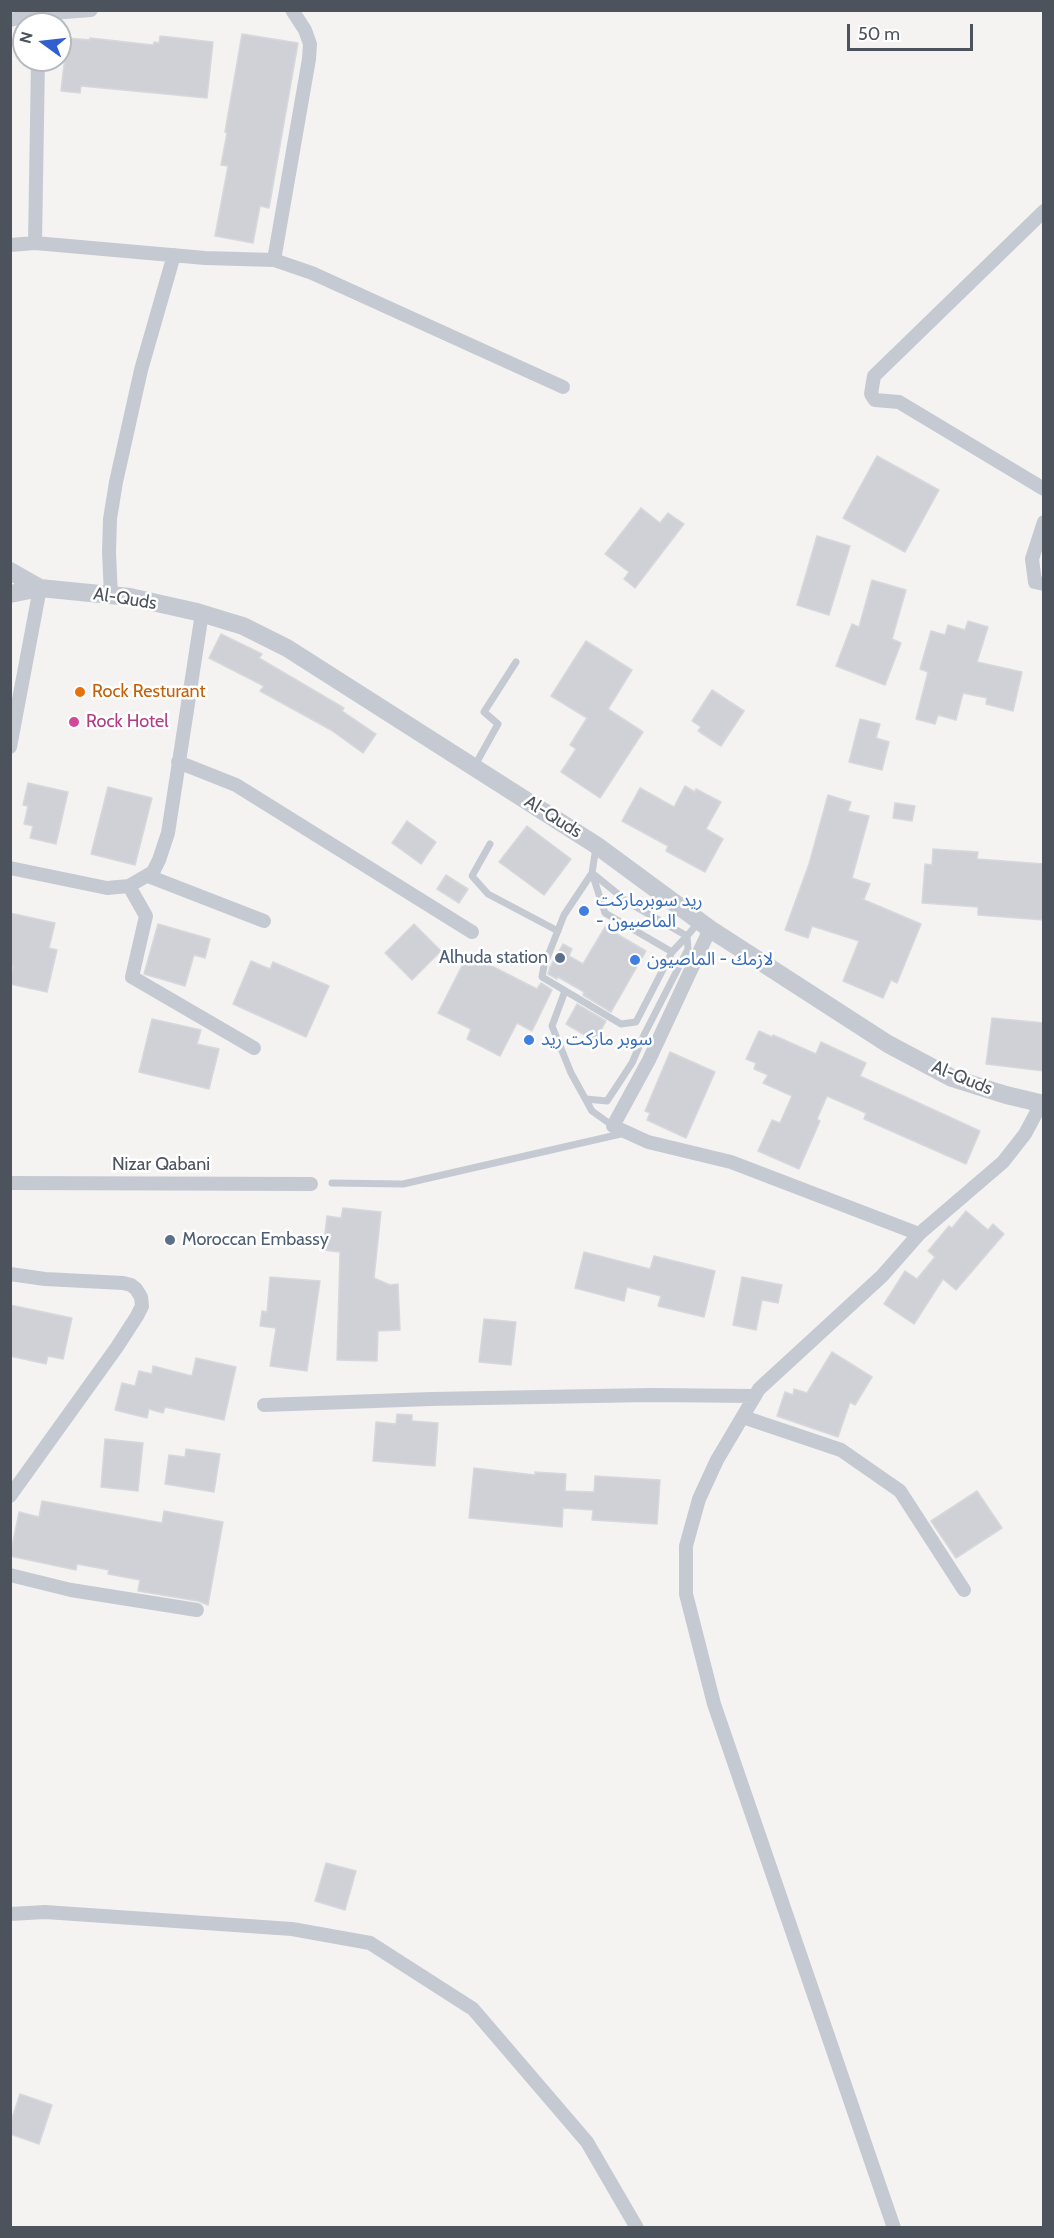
<!DOCTYPE html>
<meta charset="utf-8">
<style>
body{margin:0}
#map{position:relative;width:1054px;height:2238px;overflow:hidden;background:#f4f3f2;font-family:Cabin,sans-serif}
canvas{display:block}
.frame{position:absolute;inset:0;border:12px solid #4c535d;pointer-events:none}
.north{position:absolute;left:12px;top:12px;width:60px;height:60px;box-sizing:border-box;background:#fff;border:2px solid #b7babe;border-radius:50%;rotate:285deg;font-size:16px;font-weight:700;line-height:24px;text-align:center;color:#4c535d}
.north::after{content:'';display:block;margin:auto;width:21px;height:27px;background:#315fcf;clip-path:polygon(50% 0,100% 100%,50% 72%,0 100%)}
.scale{position:absolute;left:847px;top:24px;width:126px;height:27px;box-sizing:border-box;border:3px solid #4c535d;border-top:0;padding-left:8px;font-size:18px;line-height:21px;white-space:nowrap;color:#4c535d;-webkit-text-stroke:4px #fff;paint-order:stroke}
</style>
<div id="map">
<canvas width="1054" height="2238"></canvas>
<div class="frame"></div>
<div class="north">N</div>
<div class="scale">50 m</div>
</div>
<script>
const context = document.querySelector('canvas').getContext('2d');
context.lineJoin = 'round';
function fill(path, color) {
  context.fillStyle = color;
  context.fill(path, 'evenodd');
}
function toPath(rows) {
  const path = new Path2D();
  for (const r of rows) {
    path.moveTo(r[0], r[1]);
    for (let i = 2; i < r.length; i += 2) path.lineTo(r[i], r[i + 1]);
  }
  return path;
}
function stroke(path, color, width, dash) {
  context.strokeStyle = color;
  context.lineWidth = width;
  context.lineCap = dash ? 'butt' : 'round';
  context.setLineDash(dash || []);
  context.stroke(path);
}
function label(font, color, halo, rows, align = 'center') {
  context.font = font + ' Cabin,"Noto Sans Arabic",sans-serif';
  context.lineWidth = 5;
  context.setLineDash([]);
  context.textBaseline = 'middle';
  context.strokeStyle = halo;
  context.fillStyle = color;
  for (const [text, x, y, turn = 0] of rows) {
    context.save();
    context.translate(x, y);
    context.rotate((+turn || 0) * Math.PI / 180);
    context.textAlign = isNaN(turn) ? turn : align;
    if (halo) context.strokeText(text, 0, 0);
    context.fillText(text, 0, 0);
    context.restore();
  }
}
const building = toPath([
 [242,34,298,43,269,208,260,206,253,243,215,236,228,166,221,165,227,133,225,132,242,34],
 [160,36,213,42,207,98,81,86,80,93,61,91,67,38,90,40,90,38,153,45,154,42,159,43,160,36],
 [877,456,939,490,905,552,843,518,877,456],
 [641,508,660,523,668,513,684,524,635,588,624,579,629,572,605,554,641,508],
 [817,536,850,546,829,615,797,605,817,536],
 [872,580,906,590,892,639,901,643,885,685,836,666,852,624,859,627,872,580],
 [968,621,988,627,977,662,1022,672,1013,711,986,704,987,698,963,693,956,720,938,715,935,724,916,719,928,672,920,669,931,631,945,635,948,625,965,630,968,621],
 [221,634,262,654,259,658,344,708,342,711,376,734,363,753,331,730,260,691,264,686,209,658,221,634],
 [586,641,632,670,608,709,643,732,600,798,561,772,576,749,570,745,587,718,551,696,586,641],
 [712,690,744,711,721,746,698,731,701,727,692,721,712,690],
 [860,719,880,724,876,738,889,742,882,770,849,762,860,719],
 [28,783,68,792,56,844,30,838,33,826,24,824,28,806,23,805,28,783],
 [685,786,695,792,696,789,721,802,706,829,723,839,705,872,666,851,668,846,622,821,640,788,674,807,685,786],
 [108,787,152,798,135,865,91,854,108,787],
 [828,795,851,802,848,811,869,816,852,878,870,884,864,899,862,899,921,924,897,983,891,980,883,998,843,981,859,941,812,926,808,938,785,930,809,864,828,795],
 [895,803,915,806,912,821,893,818,895,803],
 [407,821,436,842,421,864,392,843,407,821],
 [527,826,571,859,544,895,499,862,527,826],
 [933,849,978,852,977,859,1044,864,1044,920,978,915,978,907,922,903,925,864,932,865,933,849],
 [446,875,468,889,459,903,437,889,446,875],
 [10,913,55,923,49,948,57,950,47,992,10,984,13,966,10,966,10,913],
 [158,924,210,939,205,958,194,955,185,986,144,974,158,924],
 [414,924,441,951,412,980,385,953,414,924],
 [605,927,646,951,611,1012,583,995,584,992,558,977,557,979,548,974,550,967,563,944,572,949,569,956,583,964,605,927],
 [468,954,537,989,541,983,552,990,532,1031,517,1023,500,1056,467,1039,471,1029,438,1013,468,954],
 [251,961,270,969,273,962,329,986,306,1037,233,1004,251,961],
 [577,1004,606,1021,595,1041,566,1024,577,1004],
 [992,1018,1044,1023,1044,1071,986,1064,992,1018],
 [152,1019,201,1030,197,1044,219,1049,209,1089,139,1072,152,1019],
 [759,1031,772,1037,773,1035,816,1054,821,1042,866,1063,860,1076,980,1131,966,1164,864,1119,866,1113,827,1096,817,1119,820,1121,799,1169,758,1151,772,1120,780,1123,792,1096,763,1083,768,1075,754,1069,756,1063,746,1059,759,1031],
 [670,1052,715,1072,686,1138,647,1120,650,1113,645,1111,670,1052],
 [343,1208,381,1212,374,1278,390,1285,398,1284,400,1330,378,1331,377,1361,337,1360,340,1252,323,1250,327,1216,341,1218,343,1208],
 [966,1211,988,1230,993,1224,1004,1234,956,1290,943,1279,914,1324,884,1304,905,1271,917,1279,935,1257,928,1251,949,1226,952,1228,966,1211],
 [584,1252,650,1269,654,1256,715,1271,704,1317,658,1306,661,1296,627,1287,624,1301,575,1288,584,1252],
 [270,1277,320,1281,307,1371,270,1366,276,1328,260,1326,262,1311,267,1312,270,1277],
 [742,1277,782,1285,778,1303,762,1300,756,1330,733,1325,742,1277],
 [10,1305,72,1318,63,1359,48,1356,46,1364,10,1356,10,1305],
 [484,1319,516,1322,511,1365,479,1362,484,1319],
 [832,1352,872,1377,855,1405,850,1402,838,1437,777,1416,785,1392,793,1395,794,1389,807,1393,832,1352],
 [196,1358,236,1367,224,1420,165,1407,163,1413,149,1409,147,1418,115,1410,122,1383,135,1386,139,1371,152,1374,153,1366,192,1376,196,1358],
 [397,1414,412,1415,412,1421,438,1423,435,1466,373,1461,376,1422,396,1424,397,1414],
 [105,1439,143,1443,138,1491,101,1487,105,1439],
 [186,1449,220,1454,214,1492,165,1484,169,1455,185,1457,186,1449],
 [474,1468,535,1475,535,1472,566,1474,565,1491,594,1492,595,1476,660,1480,657,1524,592,1520,593,1510,563,1508,562,1527,469,1518,474,1468],
 [977,1491,1002,1528,956,1558,931,1521,977,1491],
 [42,1501,162,1523,164,1511,223,1522,208,1605,198,1601,138,1591,140,1580,108,1574,109,1570,77,1564,76,1570,10,1556,19,1512,39,1517,42,1501],
 [326,1863,356,1871,345,1910,315,1901,326,1863],
 [20,2094,52,2105,39,2144,10,2134,10,2124,20,2094]
]);
fill(building, '#d0d1d6');
stroke(building, '#d7d8dc', 1.5);
stroke(toPath([
 [474,767,498,724,484,712,516,662],
 [490,844,472,876,488,894,558,931],
 [596,847,592,873,605,913,672,952],
 [565,991,552,1026,571,1073,592,1111,613,1126],
 [586,1099,607,1101,632,1063,645,1033,688,949,687,936,629,903,592,873,564,915,544,966,542,977,621,1024,636,1022,672,952,687,936,698,923],
 [332,1183,403,1184,625,1133]
]), '#c5cad2', 7);
stroke(toPath([
 [10,20,38,14,91,10],
 [1044,211,874,376,871,394,875,400,899,402,1044,489],
 [35,243,38,60],
 [10,245,35,243,205,258,274,260,312,273,563,387],
 [274,260,309,59,310,44,305,30,292,10],
 [1044,522,1032,559,1035,582,1044,584],
 [111,596,109,552,110,519,116,482,141,370,174,255],
 [10,747,40,588],
 [178,762,236,785,472,932],
 [10,868,107,888,129,886,153,872,159,860,168,833,202,613],
 [148,876,264,921],
 [129,886,146,916,132,977,254,1048],
 [710,929,649,1060,613,1126,648,1142,731,1162,919,1234],
 [10,1183,311,1184],
 [10,1274,45,1279,123,1283,131,1285,136,1289,141,1297,142,1306,137,1316,117,1347,10,1496],
 [264,1405,431,1399,650,1395,755,1396],
 [743,1417,841,1450,900,1491,964,1590],
 [10,1575,71,1590,197,1610],
 [10,1914,45,1912,292,1929,370,1943,473,2009,587,2142,637,2228],
 [894,2228,714,1704,686,1594,686,1546,699,1499,717,1460,759,1389,882,1276,919,1234,1003,1162,1025,1134,1041,1104]
]), '#c5cad2', 14);
stroke(toPath([
 [10,571,40,588],
 [10,594,40,588,130,597,197,612,243,626,287,648,596,845,710,929,888,1044,952,1078,1006,1095,1044,1104]
]), '#c5cad2', 18);
for (const [x, y, r, color] of [
 [80,692,6,"#e8710a"],
 [74,722,6,"#d1479c"],
 [584,911,6,"#3f7fe0"],
 [560,958,6,"#5c6f8a"],
 [635,960,6,"#3f7fe0"],
 [529,1040,6,"#3f7fe0"],
 [170,1240,6,"#5c6f8a"]
]) {
  const dot = new Path2D();
  dot.arc(x, y, r, 0, 2 * Math.PI);
  context.fillStyle = color;
  context.fill(dot);
  stroke(dot, '#fff', 2);
}
label('18px', '#4c535d', '#fff', [
 ["Al-Quds",125,599,9],
 ["Al-Quds",553,817,32],
 ["Al-Quds",962,1078,22],
 ["Nizar Qabani",161,1165]
]);
label('18px', '#c56008', '#fff', [
 ["Rock Resturant",92,692]
], 'left');
label('18px', '#b23c85', '#fff', [
 ["Rock Hotel",86,722]
], 'left');
label('18px', '#366cbe', '#fff', [
 ["ريد سوبرماركت",596,901],
 ["- الماصيون",596,922],
 ["لازمك - الماصيون",647,960],
 ["سوبر ماركت ريد",541,1040]
], 'left');
label('18px', '#4e5e75', '#fff', [
 ["Alhuda station",548,958],
 ["Moroccan Embassy",182,1240,"left"]
], 'right');
</script>
